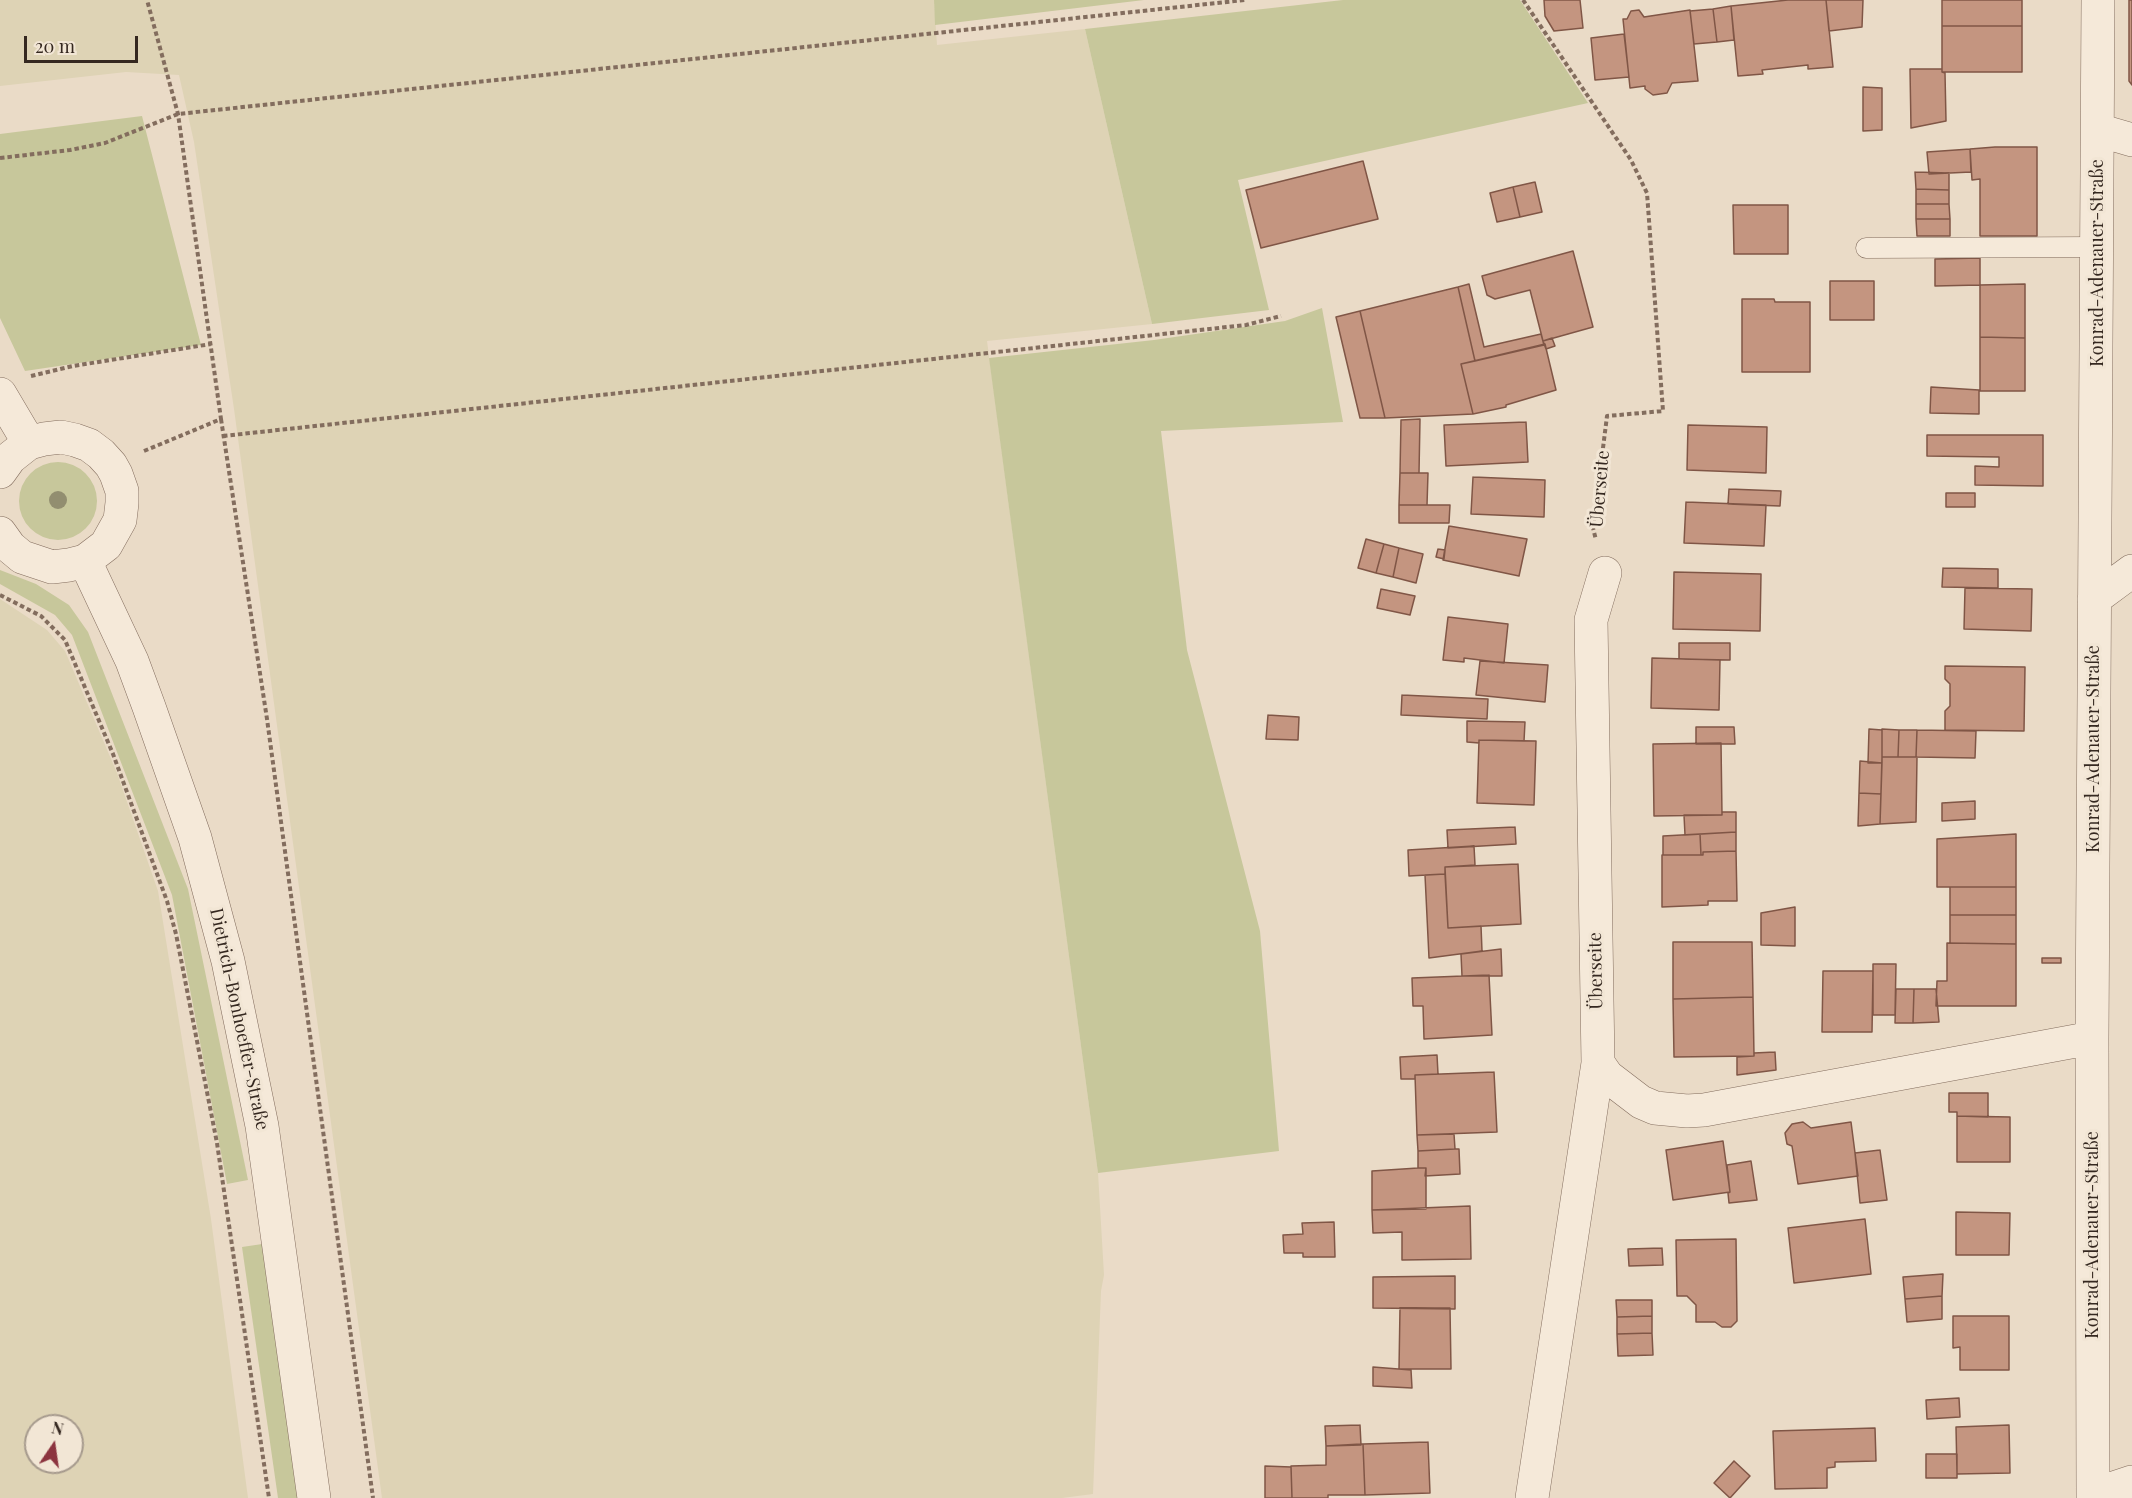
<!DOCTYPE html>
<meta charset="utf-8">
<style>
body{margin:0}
#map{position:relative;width:2132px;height:1498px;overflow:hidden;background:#eadbc7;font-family:"Playfair Display",serif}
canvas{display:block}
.north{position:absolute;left:24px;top:1414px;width:60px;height:60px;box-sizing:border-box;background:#f2e6d5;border:2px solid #a69a8d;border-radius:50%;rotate:13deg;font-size:16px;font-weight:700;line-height:24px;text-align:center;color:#352820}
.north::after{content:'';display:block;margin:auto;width:21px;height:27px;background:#8c343f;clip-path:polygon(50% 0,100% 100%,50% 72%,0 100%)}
.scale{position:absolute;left:24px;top:36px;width:114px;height:27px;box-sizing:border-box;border:3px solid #352820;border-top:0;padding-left:8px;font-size:18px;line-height:21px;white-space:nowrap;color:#352820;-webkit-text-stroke:4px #f2e6d5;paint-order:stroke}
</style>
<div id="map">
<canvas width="2132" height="1498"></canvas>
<div class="north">N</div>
<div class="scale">20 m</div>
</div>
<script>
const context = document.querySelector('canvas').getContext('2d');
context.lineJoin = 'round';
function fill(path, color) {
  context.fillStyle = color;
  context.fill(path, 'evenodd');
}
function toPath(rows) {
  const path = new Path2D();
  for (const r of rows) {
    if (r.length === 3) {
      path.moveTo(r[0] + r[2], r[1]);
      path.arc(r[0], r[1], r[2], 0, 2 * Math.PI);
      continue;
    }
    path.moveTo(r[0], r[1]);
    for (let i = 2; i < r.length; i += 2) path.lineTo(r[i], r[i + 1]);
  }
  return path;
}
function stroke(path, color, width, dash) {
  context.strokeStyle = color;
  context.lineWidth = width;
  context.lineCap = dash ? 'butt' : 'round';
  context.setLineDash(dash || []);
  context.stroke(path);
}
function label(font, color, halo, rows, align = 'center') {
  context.font = font + ' "Playfair Display",serif';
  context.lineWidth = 6;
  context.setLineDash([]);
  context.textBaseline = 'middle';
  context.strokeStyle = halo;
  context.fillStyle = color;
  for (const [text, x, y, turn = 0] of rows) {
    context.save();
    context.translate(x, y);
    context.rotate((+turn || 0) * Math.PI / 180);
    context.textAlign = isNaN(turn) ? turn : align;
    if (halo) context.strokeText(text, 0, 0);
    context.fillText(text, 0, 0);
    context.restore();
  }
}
fill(toPath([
 [0,0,934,0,937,45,1085,29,1152,324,987,341,1098,1173,1104,1275,1101,1291,1093,1494,1062,1498,382,1498,234,409,194,142,179,75,126,72,0,86],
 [0,599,47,630,65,651,117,773,158,891,211,1219,248,1498,0,1498],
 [36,1426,72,1426,72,1462,36,1462]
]), '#ded3b5');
fill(toPath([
 [934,0,1144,0,935,25],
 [1343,0,1520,0,1588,103,1238,180,1269,310,1152,324,1085,29],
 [142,116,201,345,25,371,0,318,0,134],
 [1322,308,1343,422,1161,431,1187,650,1260,931,1279,1151,1098,1173,989,358,1154,340,1285,321],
 [58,501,39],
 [0,570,36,584,69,605,88,632,188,889,248,1180,227,1184,172,895,72,635,55,615,0,584],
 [269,1243,299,1498,278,1498,242,1247]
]), '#c7c79b');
const building = toPath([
 [1544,0,1580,0,1583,28,1554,31,1545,16,1544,0],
 [1788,0,1826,0,1833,67,1808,69,1808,65,1762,70,1763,74,1738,76,1731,6,1788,0],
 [1826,0,1863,0,1862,27,1829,31,1826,0],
 [1942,0,2022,0,2022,26,1942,26,1942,0],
 [2129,0,2132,0,2132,85,2129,81,2129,0],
 [1731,6,1734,40,1717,42,1713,9,1731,6],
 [1713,9,1717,42,1694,44,1690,11,1713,9],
 [1639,10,1644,17,1690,10,1698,81,1672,83,1667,93,1653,95,1645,89,1645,86,1630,88,1623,19,1627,19,1631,11,1639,10],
 [1942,26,2022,26,2022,72,1942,72,1942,26],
 [1624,34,1629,77,1595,80,1591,38,1624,34],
 [1910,69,1942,69,1942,72,1945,73,1946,121,1911,128,1910,69],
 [1863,87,1882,88,1882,130,1863,131,1863,87],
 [1995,147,2037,147,2037,236,1980,236,1980,179,1972,180,1970,149,1995,147],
 [1970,149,1971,172,1929,174,1927,152,1970,149],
 [1363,161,1378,219,1261,248,1246,190,1363,161],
 [1915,172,1949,173,1949,190,1916,189,1915,172],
 [1535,182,1542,212,1520,217,1513,187,1535,182],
 [1513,187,1520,217,1497,222,1490,193,1513,187],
 [1916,189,1949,190,1949,204,1916,204,1916,189],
 [1916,204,1949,204,1950,219,1916,219,1916,204],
 [1733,205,1788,205,1788,254,1734,254,1733,205],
 [1916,219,1950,219,1950,236,1917,236,1916,219],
 [1573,251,1593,327,1543,341,1530,290,1495,299,1487,295,1482,276,1573,251],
 [1980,258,1980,285,1935,286,1935,259,1980,258],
 [1830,281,1874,281,1874,320,1830,320,1830,281],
 [1469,284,1484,347,1541,334,1544,345,1475,361,1458,287,1469,284],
 [2025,284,2025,338,1980,337,1980,285,2025,284],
 [1458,287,1475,361,1461,364,1473,414,1385,418,1360,311,1458,287],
 [1742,299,1774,299,1775,302,1810,302,1810,372,1742,372,1742,299],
 [1360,311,1385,418,1360,418,1336,317,1360,311],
 [1980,337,2025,338,2025,391,1980,391,1980,337],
 [1552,338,1555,346,1546,349,1543,341,1552,338],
 [1545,344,1556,390,1506,405,1506,407,1473,414,1461,364,1545,344],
 [1931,387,1979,390,1979,414,1930,413,1931,387],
 [1420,419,1419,473,1400,473,1401,420,1420,419],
 [1526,422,1528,462,1446,466,1444,425,1526,422],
 [1688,425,1767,427,1766,473,1687,470,1688,425],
 [1927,435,2043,435,2043,486,1975,485,1975,466,1999,467,1999,457,1927,456,1927,435],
 [1400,473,1428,473,1427,505,1399,505,1400,473],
 [1473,477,1545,480,1544,517,1471,514,1473,477],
 [1729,489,1781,491,1780,506,1728,504,1729,489],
 [1946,493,1975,493,1975,507,1946,507,1946,493],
 [1686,502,1766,505,1764,546,1684,543,1686,502],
 [1399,505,1450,505,1449,523,1399,523,1399,505],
 [1449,526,1527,539,1519,576,1443,560,1449,526],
 [1366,539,1384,544,1376,573,1358,568,1366,539],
 [1384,544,1399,548,1393,577,1376,573,1384,544],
 [1399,548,1423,554,1416,583,1393,577,1399,548],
 [1438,549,1445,550,1444,559,1436,557,1438,549],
 [1943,568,1998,569,1998,588,1942,587,1943,568],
 [1674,572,1761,574,1760,631,1673,629,1674,572],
 [1965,588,2032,589,2031,631,1964,629,1965,588],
 [1381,589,1415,596,1410,615,1377,608,1381,589],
 [1448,617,1508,624,1504,663,1464,658,1464,662,1443,660,1448,617],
 [1679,643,1730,643,1730,660,1679,659,1679,643],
 [1652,658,1720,660,1719,710,1651,708,1652,658],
 [1480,661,1548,665,1545,702,1476,695,1480,661],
 [1945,666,2025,667,2024,731,1945,730,1945,711,1950,706,1950,684,1945,679,1945,666],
 [1402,695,1488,699,1487,719,1401,715,1402,695],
 [1268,715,1299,717,1298,740,1266,739,1268,715],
 [1467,721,1525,722,1524,741,1479,740,1479,743,1467,742,1467,721],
 [1696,727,1734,727,1735,744,1696,744,1696,727],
 [1869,729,1882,730,1882,763,1868,763,1869,729],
 [1882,729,1899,730,1898,757,1882,757,1882,729],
 [1899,730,1917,730,1916,757,1898,757,1899,730],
 [1917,730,1976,731,1975,758,1916,757,1917,730],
 [1479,740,1536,741,1534,805,1477,803,1479,740],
 [1721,743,1722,815,1654,816,1653,744,1721,743],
 [1882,757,1917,757,1916,822,1880,824,1882,757],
 [1860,761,1882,763,1881,794,1859,793,1860,761],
 [1859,793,1881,794,1880,824,1858,826,1859,793],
 [1975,801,1975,819,1942,821,1942,803,1975,801],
 [1722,812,1736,812,1736,832,1685,835,1684,815,1722,815,1722,812],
 [1515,827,1516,844,1448,848,1447,830,1515,827],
 [1736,832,1736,851,1703,852,1703,855,1701,855,1700,834,1736,832],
 [1700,834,1701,855,1663,855,1663,836,1700,834],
 [2016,834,2016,887,1937,887,1937,839,2016,834],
 [1474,846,1475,865,1445,867,1445,874,1409,876,1408,850,1474,846],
 [1736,851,1737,901,1708,901,1708,905,1662,907,1662,855,1703,855,1703,852,1736,851],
 [1518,864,1521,924,1448,928,1445,867,1518,864],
 [1445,874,1448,928,1481,926,1482,951,1429,958,1425,875,1445,874],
 [1950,887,2016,887,2016,915,1950,915,1950,887],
 [1795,907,1795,946,1761,945,1761,913,1795,907],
 [1950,915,2016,915,2016,944,1950,943,1950,915],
 [1673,942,1752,942,1753,997,1673,999,1673,942],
 [1947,943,2016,944,2016,1006,1936,1006,1937,981,1947,981,1947,943],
 [1501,949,1502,976,1462,976,1461,954,1501,949],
 [2042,958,2061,958,2061,963,2042,963,2042,958],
 [1873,964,1896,964,1895,1015,1873,1015,1873,964],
 [1823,971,1873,971,1872,1032,1822,1032,1823,971],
 [1489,975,1492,1035,1424,1039,1423,1006,1413,1006,1412,978,1489,975],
 [1896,989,1914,989,1913,1023,1895,1023,1896,989],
 [1914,989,1936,989,1939,1022,1913,1023,1914,989],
 [1753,997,1754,1056,1674,1057,1673,999,1753,997],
 [1775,1052,1776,1070,1737,1075,1737,1057,1754,1056,1754,1053,1775,1052],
 [1437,1055,1438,1074,1415,1075,1415,1079,1401,1079,1400,1057,1437,1055],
 [1494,1072,1497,1132,1417,1135,1415,1075,1494,1072],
 [1949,1093,1988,1093,1988,1117,1957,1116,1957,1112,1949,1112,1949,1093],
 [1957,1116,2010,1117,2010,1162,1957,1162,1957,1116],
 [1803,1122,1811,1128,1851,1122,1858,1176,1798,1184,1792,1146,1787,1144,1785,1133,1792,1124,1803,1122],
 [1454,1134,1455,1149,1418,1151,1417,1135,1454,1134],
 [1723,1141,1730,1192,1673,1200,1666,1150,1723,1141],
 [1455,1149,1459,1149,1460,1174,1425,1176,1426,1168,1418,1168,1418,1151,1455,1149],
 [1880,1150,1887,1200,1860,1203,1855,1153,1880,1150],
 [1751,1161,1757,1200,1729,1203,1728,1193,1730,1192,1727,1165,1751,1161],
 [1418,1168,1426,1168,1426,1209,1372,1210,1372,1171,1418,1168],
 [1470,1206,1471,1259,1402,1260,1402,1232,1373,1233,1372,1210,1470,1206],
 [1956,1212,2010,1213,2009,1255,1956,1255,1956,1212],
 [1865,1219,1871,1274,1794,1283,1788,1228,1865,1219],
 [1334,1222,1335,1257,1303,1257,1303,1253,1284,1253,1283,1235,1303,1234,1302,1223,1334,1222],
 [1736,1239,1737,1321,1731,1327,1722,1327,1715,1322,1696,1322,1696,1305,1687,1296,1677,1296,1676,1240,1736,1239],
 [1662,1248,1663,1265,1629,1266,1628,1249,1662,1248],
 [1943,1274,1942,1296,1905,1299,1903,1277,1943,1274],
 [1455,1276,1455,1309,1373,1308,1373,1277,1455,1276],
 [1942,1296,1942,1319,1907,1322,1905,1299,1942,1296],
 [1616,1300,1652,1300,1652,1316,1617,1317,1616,1300],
 [1400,1308,1450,1308,1451,1369,1399,1369,1400,1308],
 [1652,1316,1652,1333,1617,1334,1617,1317,1652,1316],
 [1953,1316,2009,1316,2009,1370,1960,1370,1960,1347,1953,1348,1953,1316],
 [1652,1333,1653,1355,1618,1356,1617,1334,1652,1333],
 [1373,1367,1411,1370,1412,1388,1373,1386,1373,1367],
 [1959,1398,1960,1417,1927,1419,1926,1400,1959,1398],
 [1360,1425,1361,1445,1326,1446,1325,1426,1360,1425],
 [2009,1425,2010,1473,1957,1474,1956,1427,2009,1425],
 [1875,1428,1876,1461,1835,1462,1835,1467,1827,1468,1827,1488,1775,1489,1773,1431,1875,1428],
 [1428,1442,1430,1493,1365,1495,1363,1444,1428,1442],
 [1361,1444,1363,1444,1365,1495,1328,1495,1328,1498,1292,1498,1291,1466,1326,1465,1326,1446,1361,1444],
 [1926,1454,1957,1454,1957,1478,1926,1478,1926,1454],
 [1734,1461,1750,1476,1730,1498,1714,1483,1734,1461],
 [1265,1466,1291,1467,1292,1498,1265,1498,1265,1466]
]);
fill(building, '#c49580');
stroke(building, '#805646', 1.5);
const service = toPath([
 [1866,248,2098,247]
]);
const minor = toPath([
 [2098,130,2132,140],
 [1605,573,1591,620,1598,1063,1607,1076,1641,1102,1655,1108,1687,1111,1704,1110,2092,1038],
 [2094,599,2132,571],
 [2093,1495,2132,1482],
 [1532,1498,1598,1063],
 [2093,1498,2092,1038,2098,0]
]);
const tertiary = toPath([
 [0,394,29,443],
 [0,472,10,458,29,443,44,439,61,437,75,440,89,445,101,454,111,465,116,474,122,491,122,503,120,520,106,545,85,561,69,565,52,567,22,557,10,547,0,533],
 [85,561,132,661,149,707,195,838,228,961,262,1126,314,1498]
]);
stroke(service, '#836d5e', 21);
stroke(minor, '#836d5e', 34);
stroke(tertiary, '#836d5e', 34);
stroke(toPath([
 [1523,0,1631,160,1647,193,1663,411,1607,416,1593,528,1596,540],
 [0,158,70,150,105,143,178,114,1245,0],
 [31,376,73,366,211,344],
 [221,419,267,719,373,1498],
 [223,436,1246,325,1281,316],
 [144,451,221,419,178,114,147,0],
 [0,595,41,616,65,640,113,754,167,901,176,934,217,1143,269,1498]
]), '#836d5e', 4, [4.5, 3]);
stroke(service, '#f5e9d9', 20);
stroke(minor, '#f5e9d9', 33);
stroke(tertiary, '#f5e9d9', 33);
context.fillStyle = '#928e70';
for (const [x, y] of [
 [58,500]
]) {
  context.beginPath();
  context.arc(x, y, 9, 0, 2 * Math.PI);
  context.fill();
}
label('18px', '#352820', '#f2e6d5', [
 ["Konrad-Adenauer-Straße",2097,263,-90],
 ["Überseite",1600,489,-85],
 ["Konrad-Adenauer-Straße",2093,749,-90],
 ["Überseite",1596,971,-91],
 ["Dietrich-Bonhoeffer-Straße",239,1019,78],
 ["Konrad-Adenauer-Straße",2092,1235,-90]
]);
</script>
